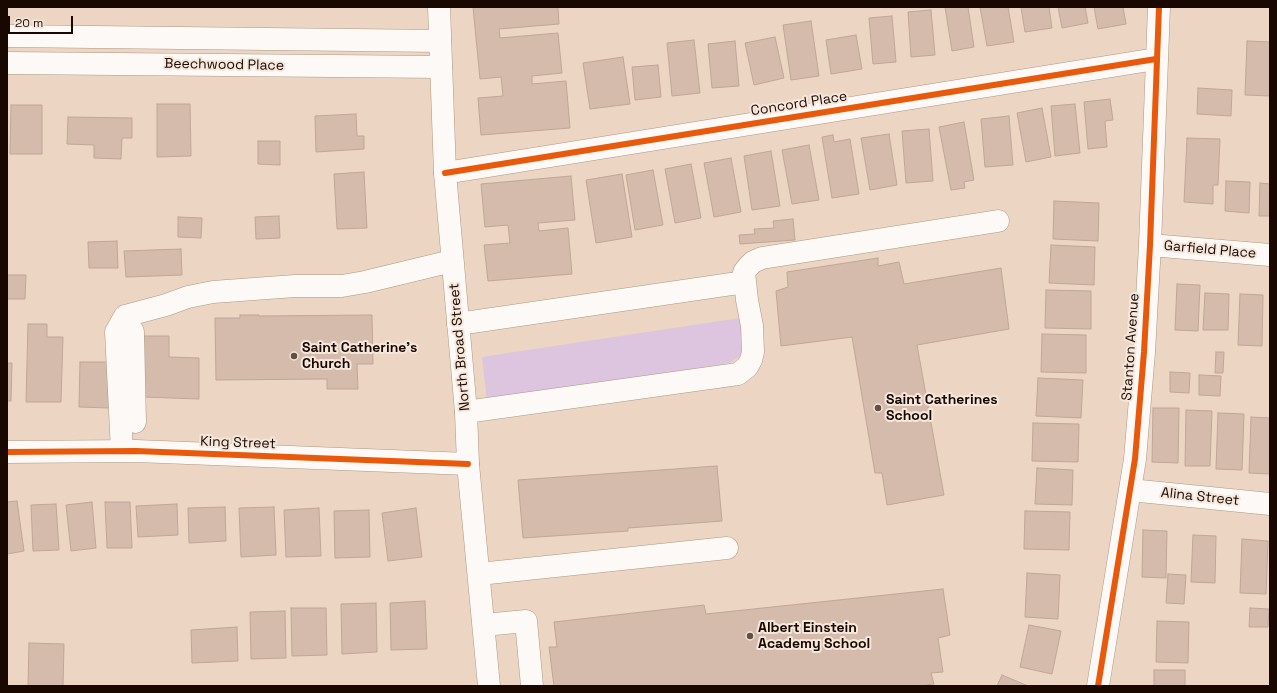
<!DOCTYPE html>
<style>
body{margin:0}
#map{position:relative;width:1277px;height:693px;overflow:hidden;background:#ecd5c2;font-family:"Space Grotesk",sans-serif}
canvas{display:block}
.frame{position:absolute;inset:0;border:8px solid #190800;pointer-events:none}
.scale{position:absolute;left:8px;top:16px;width:65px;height:18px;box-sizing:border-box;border:2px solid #190800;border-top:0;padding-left:5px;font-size:12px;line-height:14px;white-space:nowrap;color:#190800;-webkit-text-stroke:3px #f5e7db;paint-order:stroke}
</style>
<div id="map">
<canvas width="1277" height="693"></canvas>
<div class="frame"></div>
<div class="scale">20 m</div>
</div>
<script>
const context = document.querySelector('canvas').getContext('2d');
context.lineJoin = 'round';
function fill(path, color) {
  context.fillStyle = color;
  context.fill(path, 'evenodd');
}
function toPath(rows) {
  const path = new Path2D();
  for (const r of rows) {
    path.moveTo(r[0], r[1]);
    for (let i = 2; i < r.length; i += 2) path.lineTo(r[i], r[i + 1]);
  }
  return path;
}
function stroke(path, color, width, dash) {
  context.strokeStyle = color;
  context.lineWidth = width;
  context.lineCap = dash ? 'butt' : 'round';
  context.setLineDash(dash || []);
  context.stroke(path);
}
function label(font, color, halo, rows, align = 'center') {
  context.font = font + ' "Space Grotesk",sans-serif';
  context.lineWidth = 4;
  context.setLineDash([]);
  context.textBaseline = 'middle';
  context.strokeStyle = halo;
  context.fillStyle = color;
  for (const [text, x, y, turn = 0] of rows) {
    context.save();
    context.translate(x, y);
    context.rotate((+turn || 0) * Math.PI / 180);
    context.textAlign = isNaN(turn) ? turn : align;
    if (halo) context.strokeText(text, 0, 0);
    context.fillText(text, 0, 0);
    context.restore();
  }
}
fill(toPath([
 [740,318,747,351,729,363,487,401,482,357]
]), '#ddc4df');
const building = toPath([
 [473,7,558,7,559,24,499,29,500,38,558,33,562,73,532,76,532,84,566,81,570,128,481,135,478,98,503,96,501,77,480,79,473,7],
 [945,7,968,7,974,47,952,51,945,7],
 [980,7,1008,7,1014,42,987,46,980,7],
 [1021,7,1049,7,1052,28,1025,32,1021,7],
 [1058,7,1085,7,1088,23,1062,28,1058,7],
 [1094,7,1123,7,1126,24,1098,29,1094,7],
 [931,10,935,55,911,57,908,12,931,10],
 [892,16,896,62,873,64,869,18,892,16],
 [811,21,819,76,791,80,783,25,811,21],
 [856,35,862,69,831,74,826,40,856,35],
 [775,37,784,78,754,85,745,43,775,37],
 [694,40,700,93,672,96,667,43,694,40],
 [735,41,739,86,712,88,708,44,735,41],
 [1247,41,1270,42,1270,96,1245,95,1247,41],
 [623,57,630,104,590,109,583,63,623,57],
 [658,65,661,97,635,100,632,67,658,65],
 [1198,88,1232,90,1231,116,1197,114,1198,88],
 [1110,99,1113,120,1105,121,1107,147,1088,149,1084,102,1110,99],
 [157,104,190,104,191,156,157,157,157,104],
 [1075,104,1080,153,1055,156,1051,106,1075,104],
 [11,105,42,105,42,154,10,154,11,105],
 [1042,108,1051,157,1026,162,1017,113,1042,108],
 [356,114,357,136,364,136,364,149,316,152,315,116,356,114],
 [1009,116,1013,165,985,167,981,119,1009,116],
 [68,117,132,118,132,138,122,138,121,159,94,158,94,145,67,144,68,117],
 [964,122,974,180,964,182,965,188,951,190,939,127,964,122],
 [929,129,933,181,906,183,902,131,929,129],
 [889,134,897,185,870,190,861,138,889,134],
 [833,135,834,142,850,139,859,194,832,198,822,137,833,135],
 [1187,138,1220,139,1218,185,1213,185,1213,204,1184,202,1187,138],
 [258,141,280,141,280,165,258,164,258,141],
 [809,145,819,200,792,204,782,150,809,145],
 [771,151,780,206,752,210,744,156,771,151],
 [731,158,741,212,714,217,704,163,731,158],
 [691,164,701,218,675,223,665,169,691,164],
 [653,170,663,225,635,230,626,175,653,170],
 [364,172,367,228,337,229,334,174,364,172],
 [622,174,632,237,596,243,586,180,622,174],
 [571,176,575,220,538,223,539,231,568,228,572,274,488,281,484,245,510,243,508,225,485,227,481,184,571,176],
 [1226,181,1250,182,1249,213,1225,211,1226,181],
 [1260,183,1270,184,1270,216,1259,216,1260,183],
 [1054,201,1099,203,1098,241,1053,239,1054,201],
 [279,216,280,238,256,239,255,217,279,216],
 [178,217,202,218,201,238,178,237,178,217],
 [793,219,795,240,740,244,739,235,755,234,754,229,774,228,773,221,793,219],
 [117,241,118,268,89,268,88,242,117,241],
 [1051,245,1095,247,1094,285,1049,283,1051,245],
 [181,249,182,275,126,277,124,251,181,249],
 [878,258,878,266,899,262,904,284,1001,268,1009,329,917,345,944,495,887,505,882,473,875,473,852,337,781,346,776,291,788,287,787,272,878,258],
 [7,275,26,275,25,299,7,299,7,275],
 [1177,284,1200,285,1198,331,1175,330,1177,284],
 [1046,290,1091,291,1091,329,1045,328,1046,290],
 [1205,293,1229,294,1228,330,1203,330,1205,293],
 [1240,294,1263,295,1262,346,1238,345,1240,294],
 [240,315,259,315,259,316,372,315,373,364,357,364,358,389,327,389,327,379,216,380,215,318,240,318,240,315],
 [28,324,47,324,47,337,63,337,61,402,26,402,28,324],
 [1042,334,1086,335,1086,373,1041,372,1042,334],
 [144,336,169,336,169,357,199,358,199,399,143,397,144,336],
 [1216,352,1224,352,1223,373,1215,373,1216,352],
 [80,362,111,362,109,408,79,407,80,362],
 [7,363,12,363,11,401,7,401,7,363],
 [1170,372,1190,373,1189,393,1170,392,1170,372],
 [1199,375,1221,376,1220,396,1199,395,1199,375],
 [1038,378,1083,380,1081,418,1036,416,1038,378],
 [1153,408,1179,408,1178,463,1152,462,1153,408],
 [1186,410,1212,411,1210,466,1185,466,1186,410],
 [1218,413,1244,414,1242,470,1216,469,1218,413],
 [1251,417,1270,418,1270,474,1249,473,1251,417],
 [1033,423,1079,424,1078,462,1032,461,1033,423],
 [717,466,722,521,628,528,628,531,523,538,518,480,717,466],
 [1037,468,1073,470,1072,505,1035,504,1037,468],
 [17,501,24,551,7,554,7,502,17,501],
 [92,502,96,548,71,551,66,505,92,502],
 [105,502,130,502,132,548,107,548,105,502],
 [56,504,59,550,33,551,31,505,56,504],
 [177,504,178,535,138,537,136,506,177,504],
 [225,507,226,541,189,543,188,508,225,507],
 [274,507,276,555,241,557,239,508,274,507],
 [319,508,321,556,286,557,284,510,319,508],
 [416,508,422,557,388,561,382,513,416,508],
 [369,510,370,557,335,558,334,511,369,510],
 [1025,511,1070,512,1069,550,1024,549,1025,511],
 [1143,530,1167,531,1166,578,1142,577,1143,530],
 [1193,535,1216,536,1215,583,1191,582,1193,535],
 [1242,539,1268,541,1266,594,1240,593,1242,539],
 [1027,573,1060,575,1058,619,1025,617,1027,573],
 [1168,574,1186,575,1184,604,1166,603,1168,574],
 [943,589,950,635,938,638,943,672,931,673,934,684,925,685,925,686,554,686,549,647,557,647,554,622,704,605,706,614,943,589],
 [425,601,427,649,391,650,390,603,425,601],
 [376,603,377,652,342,654,341,604,376,603],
 [291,608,326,608,327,655,292,656,291,608],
 [1250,608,1269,609,1268,627,1249,627,1250,608],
 [285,611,286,658,251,659,250,612,285,611],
 [1157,621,1189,622,1188,663,1156,662,1157,621],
 [1029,625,1061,631,1052,674,1020,667,1029,625],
 [237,627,238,661,192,663,191,630,237,627],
 [29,643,64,644,63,686,28,686,29,643],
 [1154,670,1185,670,1185,686,1154,686,1154,670],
 [1002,675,1028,686,997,686,1002,675]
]);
fill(building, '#d5bbac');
stroke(building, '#bfa697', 1);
const minor = toPath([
 [7,36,440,41],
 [7,63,441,67],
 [445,173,1156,59],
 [1150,245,1270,255],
 [125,316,133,332,135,422],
 [458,324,745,282],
 [466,412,738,374,747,367,751,360,753,352,752,326,747,300,744,272,748,267,753,262,762,258,998,221],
 [122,451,116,332,125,316,166,305,188,297,213,292,295,286,342,286,365,282,452,261],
 [7,452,136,451,468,464],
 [1130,490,1270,504],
 [479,574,727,548],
 [484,625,526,621,532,686],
 [1098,686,1135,459,1144,352,1150,245,1159,7]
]);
const major = toPath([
 [439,7,445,173,466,412,468,464,489,686]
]);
stroke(minor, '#ad9782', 23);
stroke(major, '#ad9782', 23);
stroke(minor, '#fcf9f6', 22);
stroke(major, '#fcf9f6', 22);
stroke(toPath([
 [445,173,1156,59],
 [7,452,136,451,468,464],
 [1098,686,1135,459,1144,352,1150,245,1159,7]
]), '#e8590c', 6);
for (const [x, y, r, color] of [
 [294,356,4,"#635044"],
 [878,408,4,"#635044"],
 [750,636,4,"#635044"]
]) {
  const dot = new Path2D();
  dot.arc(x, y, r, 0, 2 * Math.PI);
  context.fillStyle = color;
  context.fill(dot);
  stroke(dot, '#f5e7db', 1.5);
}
label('14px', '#190800', '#f5e7db', [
 ["Beechwood Place",224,65,1],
 ["Concord Place",799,104,-9],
 ["Garfield Place",1210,250,5],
 ["North Broad Street",460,347,-95],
 ["Stanton Avenue",1131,347,-86],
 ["King Street",238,443,2],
 ["Alina Street",1200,497,6]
]);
label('bold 14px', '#190800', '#f5e7db', [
 ["Saint Catherine's",302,348],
 ["Church",302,364],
 ["Saint Catherines",886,400],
 ["School",886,416],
 ["Albert Einstein",758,628],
 ["Academy School",758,644]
], 'left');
</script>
